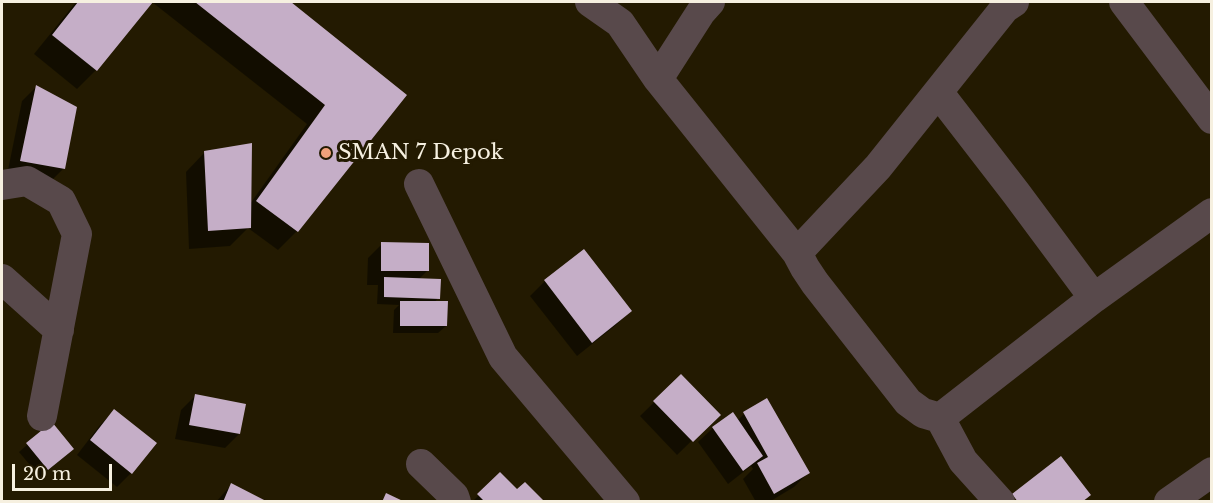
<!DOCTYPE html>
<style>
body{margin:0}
#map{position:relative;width:1213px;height:503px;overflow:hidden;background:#231a01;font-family:"Libre Baskerville",serif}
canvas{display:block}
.frame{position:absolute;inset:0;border:3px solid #f6f0e0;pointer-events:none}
.scale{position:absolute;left:12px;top:464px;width:100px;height:27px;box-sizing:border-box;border:3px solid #f6f0e0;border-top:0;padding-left:8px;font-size:18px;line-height:21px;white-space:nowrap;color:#f6f0e0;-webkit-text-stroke:4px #231a01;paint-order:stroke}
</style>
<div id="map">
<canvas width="1213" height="503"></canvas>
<div class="frame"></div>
<div class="scale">20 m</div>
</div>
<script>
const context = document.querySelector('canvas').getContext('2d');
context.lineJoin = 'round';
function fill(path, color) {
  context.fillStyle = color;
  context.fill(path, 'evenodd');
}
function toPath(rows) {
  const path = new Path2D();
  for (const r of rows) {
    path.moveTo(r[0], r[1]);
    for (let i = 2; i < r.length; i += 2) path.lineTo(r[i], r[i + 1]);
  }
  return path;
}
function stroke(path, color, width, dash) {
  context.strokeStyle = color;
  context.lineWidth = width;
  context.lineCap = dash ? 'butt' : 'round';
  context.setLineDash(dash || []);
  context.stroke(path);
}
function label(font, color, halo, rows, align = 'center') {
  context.font = font + ' "Libre Baskerville",serif';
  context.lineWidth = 6;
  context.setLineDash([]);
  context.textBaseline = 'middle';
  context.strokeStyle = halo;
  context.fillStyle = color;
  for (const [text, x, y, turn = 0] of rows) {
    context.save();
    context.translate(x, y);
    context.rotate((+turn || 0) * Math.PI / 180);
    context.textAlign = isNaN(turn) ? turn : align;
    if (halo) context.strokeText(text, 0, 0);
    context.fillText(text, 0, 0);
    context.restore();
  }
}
fill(toPath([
 [76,2,151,2,96,70,77,89,34,54],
 [152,2,288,2,405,95,297,231,278,250,248,228,230,246,189,249,186,172,205,152,250,204,307,124],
 [36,87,76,107,63,169,49,183,7,175,22,101],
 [382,244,427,271,418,280,438,298,434,303,446,326,438,333,393,333,394,310,399,305,377,304,378,285,367,285,368,258],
 [584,251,630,311,616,325,577,356,530,296,545,281],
 [681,376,718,415,677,455,640,416],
 [195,396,239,434,225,448,175,439,181,410],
 [767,400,808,473,794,487,769,502,756,502,743,479,753,469,751,466,728,484,698,442,713,428,732,414,737,421,744,414],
 [114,411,131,473,117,487,77,455,100,425],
 [51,424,65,456,40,477,19,452],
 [500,474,517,491,543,502,472,502],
 [231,485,265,502,216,502]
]), '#0007');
fill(toPath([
 [78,2,153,2,97,71,52,35],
 [195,2,291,2,407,95,298,232,256,201,325,105],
 [36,85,77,107,65,169,20,161],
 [252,143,251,228,208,231,204,151],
 [381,242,429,243,429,271,381,271],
 [584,249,632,311,592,343,544,280],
 [384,277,441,279,440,299,384,297],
 [400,301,448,301,447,326,400,326],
 [681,374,721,415,693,442,653,401],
 [195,394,246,404,240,434,189,425],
 [767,398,810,473,774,494,757,463,768,457,743,412],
 [114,409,157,443,132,474,90,440],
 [733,412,763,456,743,471,712,427],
 [52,422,74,449,48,470,26,443],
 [1061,456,1091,495,1082,502,1018,502,1012,494],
 [500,472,517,489,525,482,545,502,485,502,477,494],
 [231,483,268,502,223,502],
 [386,493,405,502,382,502]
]), '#c5aec7');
stroke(toPath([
 [590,2,620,23,658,79,701,12,710,2],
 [1124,2,1212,119],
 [658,79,797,253,805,268,815,283,908,402,923,413,940,418,963,461,1000,502],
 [938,92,1016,193,1094,298],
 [419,184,503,357,625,502],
 [2,185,27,181,61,201,77,234,42,416],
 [797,253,878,167,1005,8,1014,2],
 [2,279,59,330],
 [940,418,1094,298,1212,213],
 [421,464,454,496,456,502],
 [1169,502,1212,472]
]), '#58494b', 30);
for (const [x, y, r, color] of [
 [326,153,6,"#f1a27b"]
]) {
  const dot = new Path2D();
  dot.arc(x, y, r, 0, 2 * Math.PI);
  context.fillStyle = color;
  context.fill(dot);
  stroke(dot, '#231a01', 2);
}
label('21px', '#f6f0e0', '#231a01', [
 ["SMAN 7 Depok",338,153]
], 'left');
</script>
